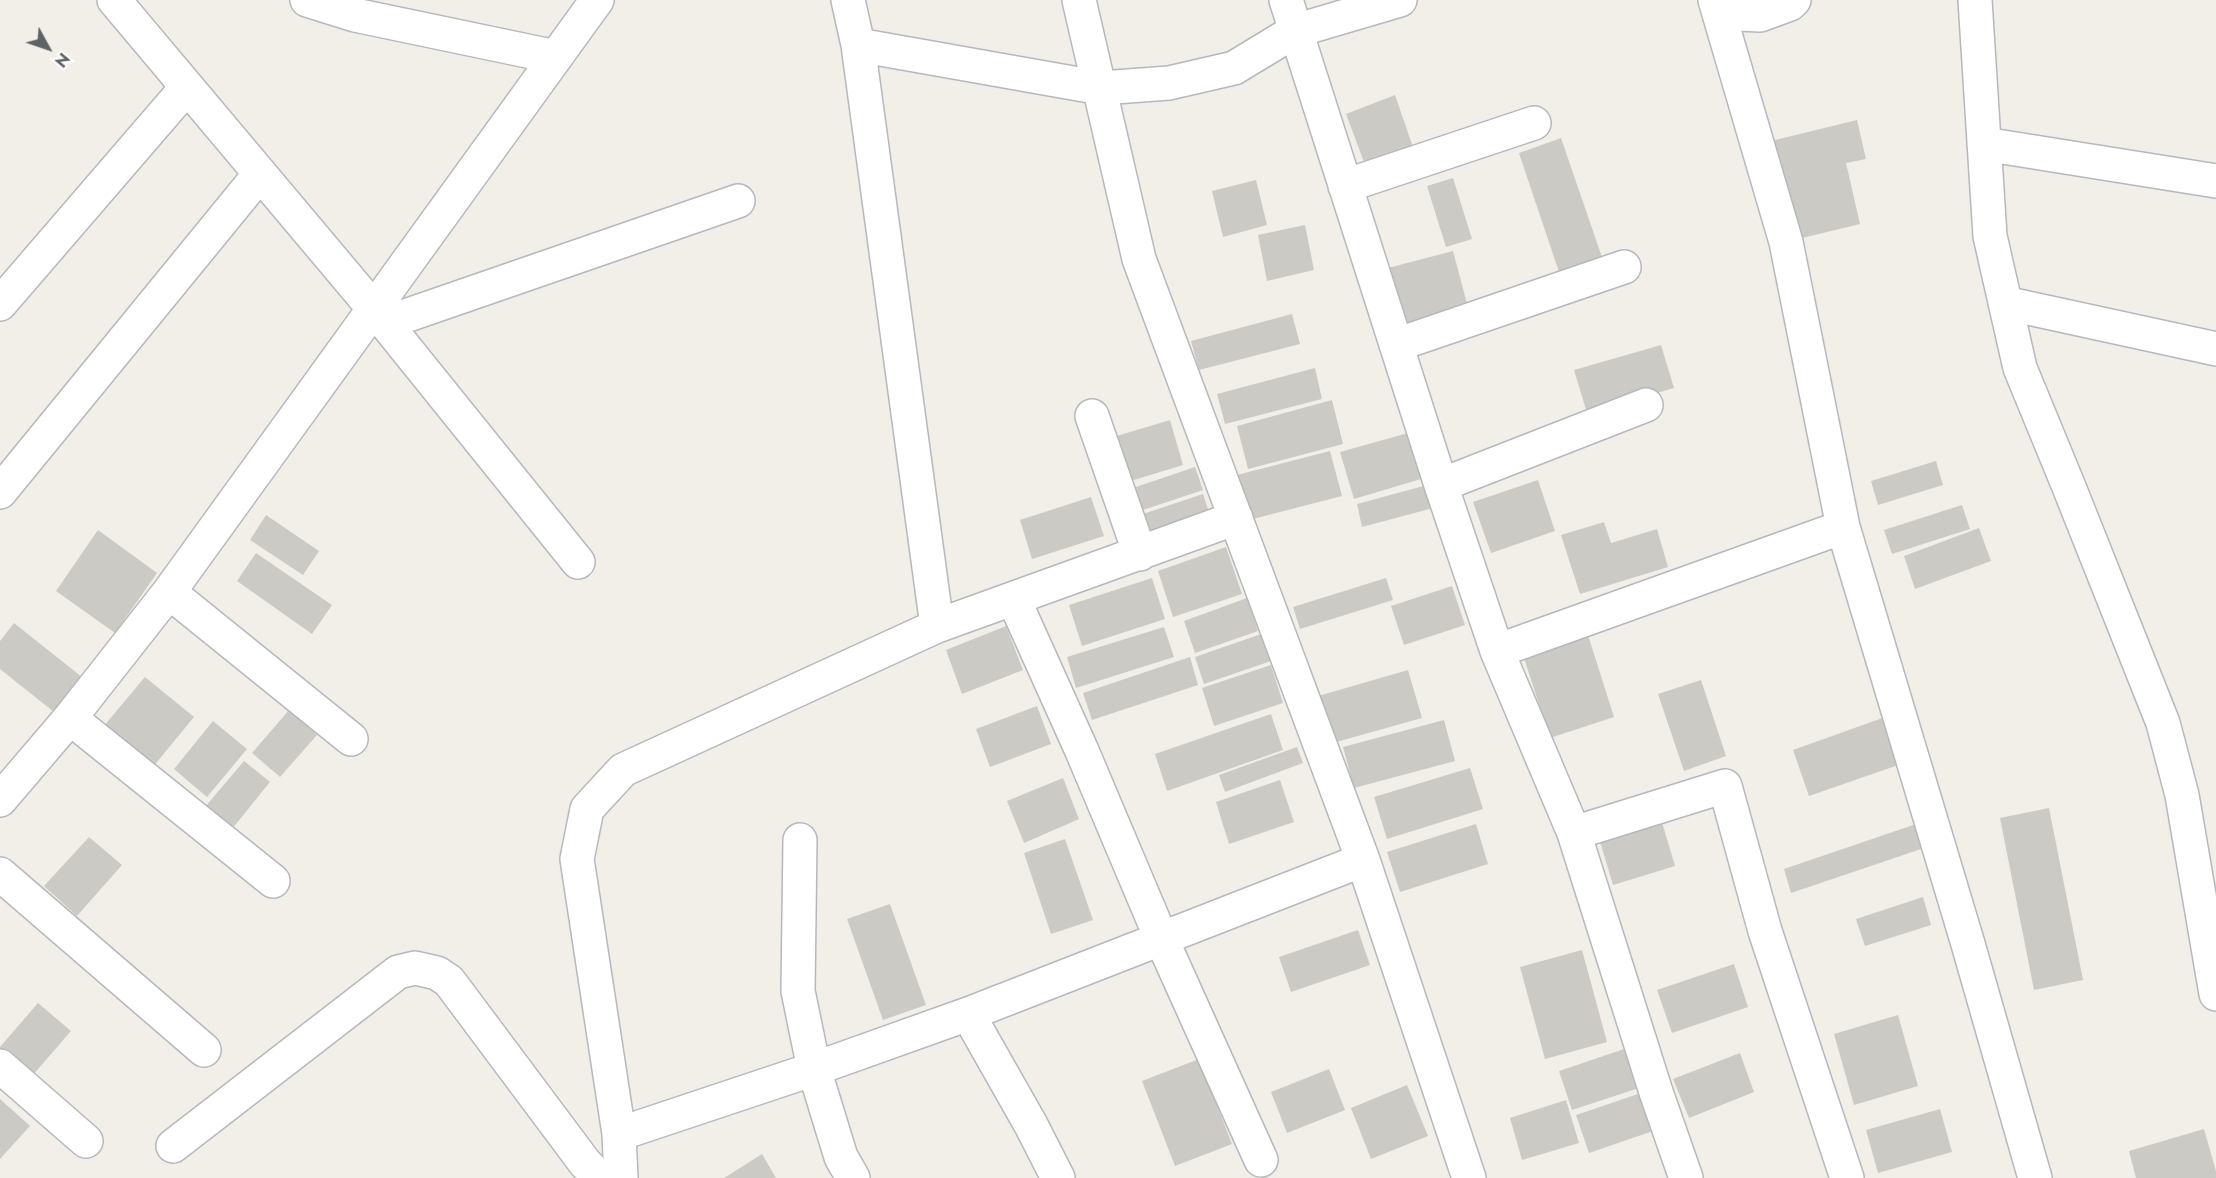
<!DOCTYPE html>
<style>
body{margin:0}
#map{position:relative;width:2216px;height:1178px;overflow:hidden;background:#f1efe8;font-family:Jost,sans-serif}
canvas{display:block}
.north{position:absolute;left:18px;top:18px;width:60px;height:60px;-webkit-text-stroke:4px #fff;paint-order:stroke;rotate:130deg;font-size:16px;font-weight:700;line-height:24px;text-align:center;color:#5f6368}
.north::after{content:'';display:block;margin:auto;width:21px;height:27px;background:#5f6368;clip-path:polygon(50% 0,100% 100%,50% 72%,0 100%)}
</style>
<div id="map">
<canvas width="2216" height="1178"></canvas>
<div class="north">N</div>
</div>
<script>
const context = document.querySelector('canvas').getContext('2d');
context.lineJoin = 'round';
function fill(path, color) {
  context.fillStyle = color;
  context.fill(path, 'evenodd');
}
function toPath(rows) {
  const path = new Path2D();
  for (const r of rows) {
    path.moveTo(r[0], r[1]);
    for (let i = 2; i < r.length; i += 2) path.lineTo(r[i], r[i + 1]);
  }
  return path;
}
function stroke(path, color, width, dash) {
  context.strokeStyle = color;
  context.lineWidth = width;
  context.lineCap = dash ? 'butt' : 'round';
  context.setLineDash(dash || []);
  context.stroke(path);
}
fill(toPath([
 [1395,95,1415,153,1367,170,1346,114],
 [1857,120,1866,159,1846,163,1860,224,1790,241,1767,142],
 [1561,138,1605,266,1562,281,1519,153],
 [1453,178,1472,239,1446,247,1427,186],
 [1256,180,1267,225,1223,237,1212,191],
 [1305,225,1314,270,1267,281,1258,235],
 [1453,251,1469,311,1405,329,1388,268],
 [1292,314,1300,344,1199,370,1191,341],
 [1661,345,1674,388,1587,413,1574,370],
 [1315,368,1322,399,1225,424,1217,394],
 [1332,400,1343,444,1248,469,1237,426],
 [1170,420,1183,465,1124,483,1110,438],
 [1408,433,1421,479,1354,499,1340,452],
 [1330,451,1342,496,1249,520,1237,475],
 [1936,461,1943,485,1878,505,1871,481],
 [1195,467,1203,490,1134,513,1127,490],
 [1538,480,1555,531,1491,553,1473,502],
 [1431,484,1437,507,1362,527,1357,504],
 [1203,494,1209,512,1142,535,1137,516],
 [1091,497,1104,536,1032,559,1020,520],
 [1962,505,1970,529,1892,554,1884,530],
 [266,515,319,551,303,575,250,540],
 [1604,522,1611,543,1657,529,1668,567,1580,594,1561,535],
 [1979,528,1991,561,1915,589,1904,556],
 [98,530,157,573,115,633,56,591],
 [1226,547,1242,594,1173,617,1158,571],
 [256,553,332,605,312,634,237,581],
 [1152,578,1165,619,1082,646,1069,605],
 [1386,578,1393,600,1300,629,1293,607],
 [1452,586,1465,625,1404,645,1391,606],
 [1247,598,1258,631,1195,653,1184,621],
 [14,623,82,677,54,712,0,669,0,641],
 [1006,626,1023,670,962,694,946,650],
 [1164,627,1174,657,1076,688,1067,657],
 [1261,634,1271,661,1204,684,1195,657],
 [1588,635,1614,717,1550,738,1523,655],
 [1190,657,1198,685,1092,720,1083,693],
 [1271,665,1283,703,1214,726,1202,688],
 [1408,670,1422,718,1322,746,1308,699],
 [145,677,194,717,152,768,103,727],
 [1701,680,1726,756,1684,771,1658,694],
 [1037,706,1051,744,990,767,976,729],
 [289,710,317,735,280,777,252,753],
 [1271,714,1283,750,1167,791,1155,754],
 [1888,716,1904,763,1809,796,1793,750],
 [1444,720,1455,761,1354,788,1343,747],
 [213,721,247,749,207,797,174,769],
 [1297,747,1303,763,1225,792,1219,775],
 [244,761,270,782,232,829,205,807],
 [1470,768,1483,809,1387,839,1374,797],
 [1063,778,1079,819,1024,843,1007,801],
 [1280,780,1294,822,1229,844,1216,802],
 [2049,808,2083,980,2034,990,2000,818],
 [1661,819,1675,866,1613,885,1599,838],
 [1922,822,1930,846,1791,893,1784,869],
 [1476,824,1488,864,1400,892,1387,852],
 [89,837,122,865,77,916,44,886],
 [1065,839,1093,920,1051,934,1024,853],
 [1923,897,1931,925,1865,946,1856,919],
 [890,904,926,1005,883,1020,847,919],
 [1358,930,1370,965,1291,992,1279,957],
 [1582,950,1607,1042,1545,1059,1520,967],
 [1734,964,1748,1007,1672,1033,1657,990],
 [38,1003,71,1031,32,1076,0,1049,0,1047],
 [1898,1015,1918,1086,1854,1105,1834,1034],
 [1630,1047,1642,1087,1572,1110,1559,1071],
 [1740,1053,1754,1092,1689,1118,1673,1079],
 [1199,1059,1232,1144,1175,1166,1142,1081],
 [1329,1069,1345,1110,1287,1133,1271,1092],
 [1407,1085,1428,1136,1371,1159,1351,1108],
 [1644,1092,1656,1130,1589,1153,1576,1115],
 [0,1099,30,1126,0,1159],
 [1566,1100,1579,1143,1522,1160,1510,1118],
 [1940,1109,1952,1152,1878,1173,1866,1130],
 [2204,1129,2216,1171,2216,1178,2136,1178,2129,1151],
 [762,1154,776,1178,724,1178]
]), '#cccac5');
const minor = toPath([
 [114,0,374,309,578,562],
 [307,0,355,15,556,57],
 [848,0,858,45,937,626],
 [1079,0,1139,259,1363,860,1469,1178],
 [1286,0,1441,485,1497,651,1574,833,1656,1092,1686,1178],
 [1715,0,1786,242,1843,527,1968,944,2035,1178],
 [1975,0,1990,236,2020,368,2069,487,2163,723,2182,795,2216,994],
 [1719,13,1760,15,1790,4,1794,0],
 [858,45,1101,88,1169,83,1234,68,1295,31,1400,0],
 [1984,144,2216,181],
 [1345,186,1534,123],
 [2005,303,2216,349],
 [0,304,187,87],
 [385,323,738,201],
 [1396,345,1624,267],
 [1092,416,1140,554],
 [1441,485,1646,405],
 [0,492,260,174],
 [169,592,351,739],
 [1014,600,1082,751,1161,938,1261,1160],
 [1497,651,1843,527],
 [70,718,273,881],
 [0,800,70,718,169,592,597,0],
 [1574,833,1725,786,1765,931,1847,1178],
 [800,840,798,991,814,1069,841,1157,853,1178],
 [0,874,204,1050],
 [968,1014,1031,1125,1058,1178],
 [0,1066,86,1141],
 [619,1134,814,1069,968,1014,1363,860],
 [173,1146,398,972,415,968,437,973,449,981,585,1163,600,1178],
 [621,1178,619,1134,577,859,587,809,623,770,937,626,1236,518]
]);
stroke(minor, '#b5b8bc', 36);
stroke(minor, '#fff', 33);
</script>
